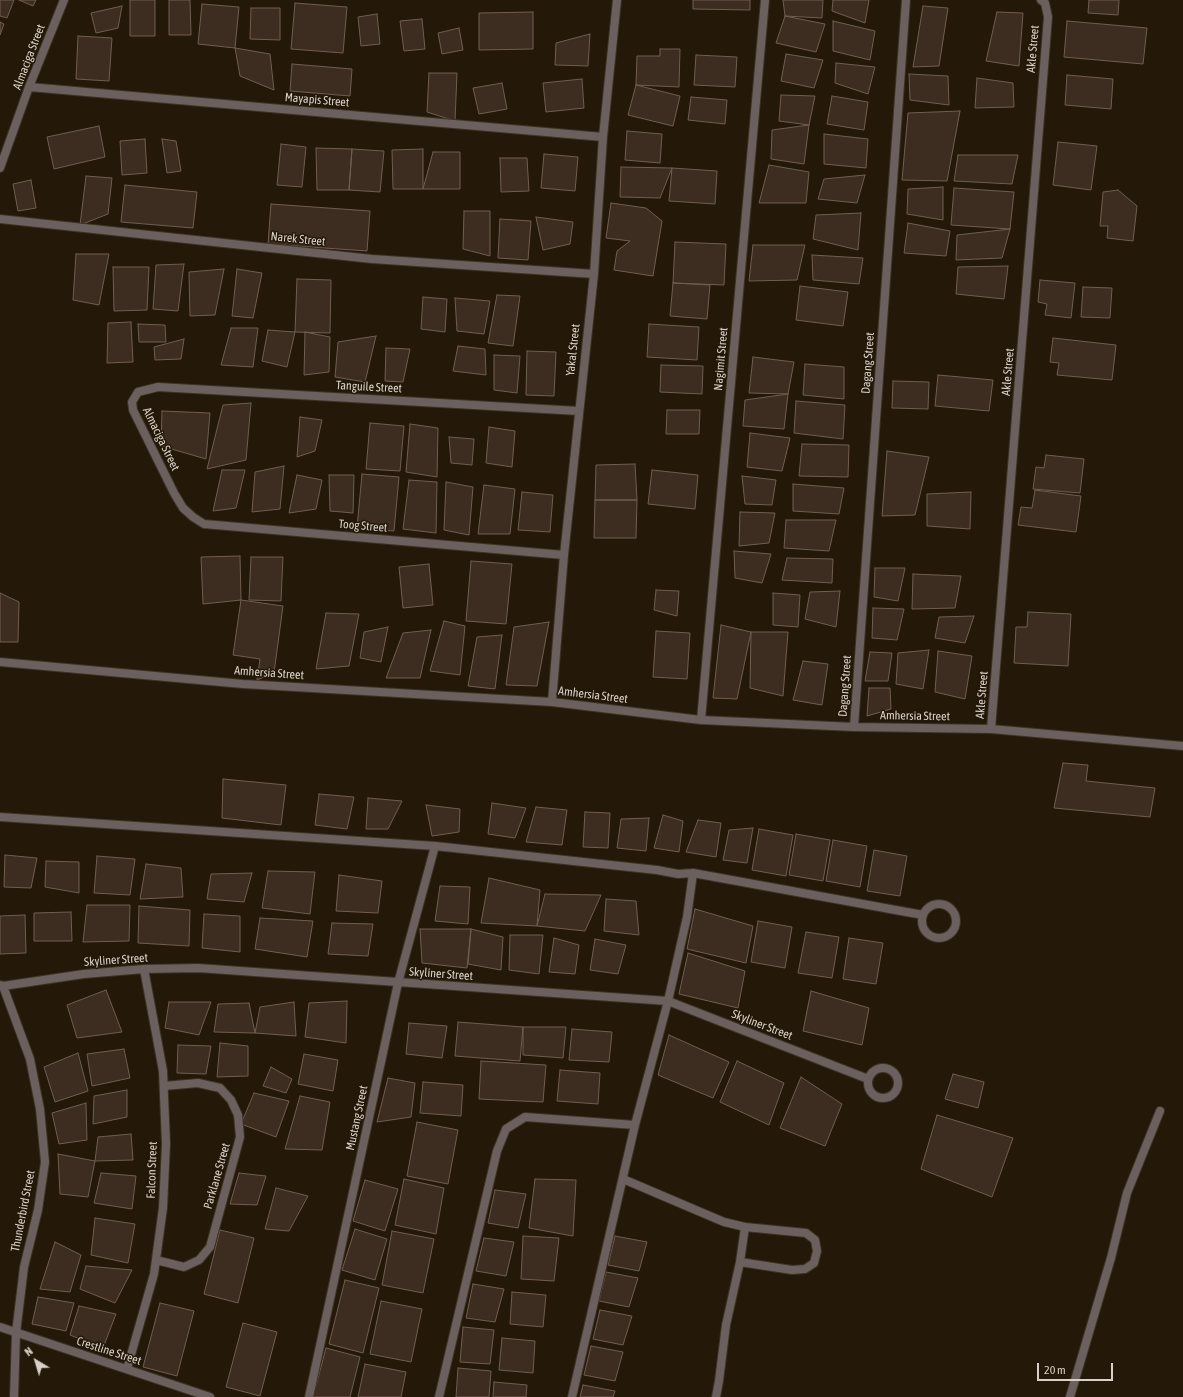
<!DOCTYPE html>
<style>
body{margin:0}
#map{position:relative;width:1183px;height:1397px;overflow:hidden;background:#241809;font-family:"Asap Condensed",sans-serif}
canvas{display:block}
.north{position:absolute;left:16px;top:1341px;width:40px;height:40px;-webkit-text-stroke:3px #241809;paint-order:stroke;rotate:322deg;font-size:11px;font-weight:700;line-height:16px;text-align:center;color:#d9d1c7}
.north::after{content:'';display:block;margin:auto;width:14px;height:18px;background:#d9d1c7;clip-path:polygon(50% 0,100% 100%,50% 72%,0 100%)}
.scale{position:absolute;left:1037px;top:1363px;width:76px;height:18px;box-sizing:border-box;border:2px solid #d9d1c7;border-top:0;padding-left:5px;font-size:12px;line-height:14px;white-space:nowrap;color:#d9d1c7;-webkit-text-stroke:3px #241809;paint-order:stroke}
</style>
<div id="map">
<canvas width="1183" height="1397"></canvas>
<div class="north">N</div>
<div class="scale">20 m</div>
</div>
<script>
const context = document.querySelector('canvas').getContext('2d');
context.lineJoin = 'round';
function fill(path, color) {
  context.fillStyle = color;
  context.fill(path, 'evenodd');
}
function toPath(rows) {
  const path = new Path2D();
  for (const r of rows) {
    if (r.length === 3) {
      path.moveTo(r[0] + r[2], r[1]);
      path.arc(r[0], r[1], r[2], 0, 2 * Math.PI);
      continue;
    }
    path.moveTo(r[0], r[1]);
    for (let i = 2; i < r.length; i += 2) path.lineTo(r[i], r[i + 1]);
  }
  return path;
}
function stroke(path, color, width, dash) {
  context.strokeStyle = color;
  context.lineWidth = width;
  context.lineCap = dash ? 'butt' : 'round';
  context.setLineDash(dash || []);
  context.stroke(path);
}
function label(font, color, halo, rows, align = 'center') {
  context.font = font + ' "Asap Condensed",sans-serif';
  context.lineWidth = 3;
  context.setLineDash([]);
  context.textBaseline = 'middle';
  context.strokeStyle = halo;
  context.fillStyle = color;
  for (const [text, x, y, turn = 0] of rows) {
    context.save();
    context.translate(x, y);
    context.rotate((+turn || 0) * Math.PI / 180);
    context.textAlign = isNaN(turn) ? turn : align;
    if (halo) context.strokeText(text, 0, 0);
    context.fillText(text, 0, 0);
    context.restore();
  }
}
const building = toPath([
 [0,0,14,0,7,18,0,16,0,0],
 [19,0,36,0,33,6,19,0],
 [130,0,155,0,155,36,130,36,130,0],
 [169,0,190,0,191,35,169,35,169,0],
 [693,0,750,0,750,10,693,9,693,0],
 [783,0,823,0,822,18,785,16,783,0],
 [833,0,869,0,865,23,832,11,833,0],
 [1089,0,1119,0,1118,15,1088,13,1089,0],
 [295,3,347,7,343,53,291,49,295,3],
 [202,4,239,7,235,48,198,44,202,4],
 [122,6,118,28,96,33,91,13,122,6],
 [923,6,948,8,939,66,913,67,923,6],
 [251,8,280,8,280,40,250,39,251,8],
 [533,12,533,49,479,50,479,13,533,12],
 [997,12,1023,13,1019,66,986,61,997,12],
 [377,14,380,44,361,46,358,17,377,14],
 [785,16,825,24,816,52,776,43,785,16],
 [422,19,425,49,404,51,400,21,422,19],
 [833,21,875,31,870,60,833,51,833,21],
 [1067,21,1147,28,1143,64,1064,57,1067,21],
 [0,22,4,24,0,35,0,22],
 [459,28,463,50,442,54,438,33,459,28],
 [590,34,588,66,555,65,556,43,590,34],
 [78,36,112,38,109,81,76,79,78,36],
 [235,48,270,54,274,90,240,76,235,48],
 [660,49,680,49,679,87,636,85,637,56,660,56,660,49],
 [786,54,823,60,814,88,781,81,786,54],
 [696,55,737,57,735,87,694,85,696,55],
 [836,63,875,67,868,94,835,83,836,63],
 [292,64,352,69,350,96,290,91,292,64],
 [429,73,457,73,455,121,427,112,429,73],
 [909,74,948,76,949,105,910,100,909,74],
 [1067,75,1113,79,1111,109,1065,105,1067,75],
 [977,78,1013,83,1014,107,975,108,977,78],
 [582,79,584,108,546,112,543,83,582,79],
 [502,83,507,109,479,114,473,88,502,83],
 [636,85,680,96,673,126,628,115,636,85],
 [781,95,815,96,809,125,779,121,781,95],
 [832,96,868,102,864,130,827,124,832,96],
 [691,97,727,100,725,124,688,120,691,97],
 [960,111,947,181,902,180,908,113,960,111],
 [809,125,804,164,771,159,772,130,809,125],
 [99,126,105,157,54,169,47,137,99,126],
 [627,131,662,134,660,163,625,160,627,131],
 [824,134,868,139,866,168,824,164,824,134],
 [145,139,147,173,122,175,120,141,145,139],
 [162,139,176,141,181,171,167,173,162,139],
 [1058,142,1097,146,1091,190,1053,185,1058,142],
 [281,144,306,147,302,187,277,185,281,144],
 [316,148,352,149,349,190,317,190,316,148],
 [352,149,384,151,380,192,349,190,352,149],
 [423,149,423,189,393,189,392,150,423,149],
 [433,152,460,152,460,189,423,189,433,152],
 [544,154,578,157,575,191,541,188,544,154],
 [958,155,1018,155,1012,184,954,181,958,155],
 [500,158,527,158,529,191,501,192,500,158],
 [769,165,809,172,806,203,759,203,769,165],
 [621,167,672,168,660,198,620,197,621,167],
 [672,168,717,171,715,204,669,201,672,168],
 [865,175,857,203,818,199,824,179,865,175],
 [86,176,112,178,108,214,80,225,86,176],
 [31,180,36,208,18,211,13,184,31,180],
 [125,185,197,192,193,228,121,222,125,185],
 [943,187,943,220,907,214,908,189,943,187],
 [954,188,1014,192,1010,229,951,225,954,188],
 [1118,190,1137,206,1133,241,1107,238,1108,226,1100,226,1103,192,1118,190],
 [611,203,646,208,662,221,653,276,614,270,617,251,630,241,606,238,611,203],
 [271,204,370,211,367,251,268,244,271,204],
 [464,211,490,211,490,256,463,249,464,211],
 [861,213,858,250,813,239,816,215,861,213],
 [536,217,573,222,570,244,543,250,536,217],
 [500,219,531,221,528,260,498,258,500,219],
 [908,223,950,231,946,256,904,253,908,223],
 [1010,229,1002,258,956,260,957,235,1010,229],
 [675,242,726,244,724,285,673,283,675,242],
 [753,245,805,245,797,280,749,281,753,245],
 [76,254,109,254,99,305,73,300,76,254],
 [812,255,863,258,859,284,813,280,812,255],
 [184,264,178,311,153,309,156,265,184,264],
 [1008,266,1004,299,956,294,958,267,1008,266],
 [113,267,149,267,147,310,114,311,113,267],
 [224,269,215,315,190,316,189,272,224,269],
 [237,269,262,273,253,318,232,316,237,269],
 [297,279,331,280,330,333,295,332,297,279],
 [1040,280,1075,283,1071,318,1045,315,1047,304,1038,302,1040,280],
 [673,283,710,285,707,319,670,316,673,283],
 [800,286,848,292,843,326,796,320,800,286],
 [1083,287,1112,288,1110,318,1081,317,1083,287],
 [497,295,520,296,513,346,488,343,497,295],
 [423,297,447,299,445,332,421,329,423,297],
 [455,298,490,301,484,334,457,331,455,298],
 [131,322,133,362,107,363,108,323,131,322],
 [138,324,165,325,166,342,139,342,138,324],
 [649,324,699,327,697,360,647,357,649,324],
 [231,328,258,328,253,367,221,365,231,328],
 [268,330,295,332,287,367,262,361,268,330],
 [305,332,330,337,329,372,304,375,305,332],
 [376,336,365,382,335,377,338,342,376,336],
 [1053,338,1116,345,1112,380,1057,375,1059,363,1050,362,1053,338],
 [184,339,181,359,155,360,154,347,184,339],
 [458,346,485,349,486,375,453,371,458,346],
 [386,348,410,349,403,382,385,381,386,348],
 [527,351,556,352,554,396,526,395,527,351],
 [494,355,520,356,517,393,494,390,494,355],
 [753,357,794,362,788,394,749,393,753,357],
 [805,364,844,367,844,399,803,395,805,364],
 [661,365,703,366,702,394,660,392,661,365],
 [938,375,993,380,989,411,935,406,938,375],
 [893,381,929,382,928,409,892,408,893,381],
 [788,394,784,429,743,426,745,400,788,394],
 [796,401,845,405,843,439,794,433,796,401],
 [251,403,246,460,207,469,223,405,251,403],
 [667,410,700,410,699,434,666,434,667,410],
 [162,411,210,413,206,459,161,446,162,411],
 [300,417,322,420,315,451,297,457,300,417],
 [370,423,404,426,400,471,366,469,370,423],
 [410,424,438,428,437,477,406,472,410,424],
 [489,427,515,431,512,467,486,463,489,427],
 [750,433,790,438,782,471,747,467,750,433],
 [449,437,474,439,472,465,451,463,449,437],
 [802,444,849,445,848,477,799,476,802,444],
 [887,451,929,457,915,515,882,516,887,451],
 [1046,455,1084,459,1080,493,1033,489,1036,467,1044,468,1046,455],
 [635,464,637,500,595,500,596,465,635,464],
 [284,466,280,509,252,512,255,472,284,466],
 [222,470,245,470,236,508,213,511,222,470],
 [652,470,698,475,695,509,648,504,652,470],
 [362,474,399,477,394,531,357,528,362,474],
 [297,475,322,480,316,509,289,513,297,475],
 [329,475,354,475,353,513,330,511,329,475],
 [742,476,776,480,772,505,745,504,742,476],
 [409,480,437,482,436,533,403,529,409,480],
 [446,482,473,487,469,535,444,530,446,482],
 [793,484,844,488,839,514,793,511,793,484],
 [484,485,515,489,510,534,478,534,484,485],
 [1035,490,1081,496,1076,532,1018,525,1021,507,1032,508,1035,490],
 [522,492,553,495,550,532,518,530,522,492],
 [971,492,970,529,927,526,927,494,971,492],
 [595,500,637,500,636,538,594,538,595,500],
 [740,512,775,513,769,543,739,546,740,512],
 [786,520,836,520,829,551,784,548,786,520],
 [734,551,771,554,762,583,735,578,734,551],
 [240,556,241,600,203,604,201,557,240,556],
 [251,557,283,557,281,601,249,600,251,557],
 [787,558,833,559,832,583,782,580,787,558],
 [471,561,512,564,506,624,466,621,471,561],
 [429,564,433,605,403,608,399,567,429,564],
 [875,568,905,568,898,601,874,597,875,568],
 [913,574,961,576,955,608,912,609,913,574],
 [656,590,679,591,677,616,654,610,656,590],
 [840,591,836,627,805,619,810,592,840,591],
 [0,593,19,602,18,642,0,642,0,593],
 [773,593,800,595,798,627,773,625,773,593],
 [241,600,283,606,274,673,257,680,260,659,233,655,241,600],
 [873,608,904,609,897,640,872,638,873,608],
 [1028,612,1071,614,1068,666,1014,663,1016,627,1027,627,1028,612],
 [326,613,359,614,349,666,316,669,326,613],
 [974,616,965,643,935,638,939,617,974,616],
 [444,621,465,626,460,675,430,671,444,621],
 [549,622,537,686,506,685,514,627,549,622],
 [721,625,751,632,737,699,713,698,721,625],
 [388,627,381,662,360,658,364,632,388,627],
 [431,630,420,678,386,678,403,633,431,630],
 [656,631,690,633,687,679,653,677,656,631],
 [751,632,788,632,783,696,750,688,751,632],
 [502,635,495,689,468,686,477,637,502,635],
 [929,650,923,689,896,684,898,653,929,650],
 [938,651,972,656,965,699,935,692,938,651],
 [870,652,892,653,888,681,865,681,870,652],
 [803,661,828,664,822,705,793,700,803,661],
 [869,688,890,688,891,709,867,716,869,688],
 [1063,763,1088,765,1086,781,1155,788,1150,817,1054,808,1063,763],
 [223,779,286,785,281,825,222,818,223,779],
 [319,794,354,797,347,829,315,825,319,794],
 [368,798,402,801,388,829,366,829,368,798],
 [492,803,526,808,515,838,488,834,492,803],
 [426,805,460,809,459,832,432,836,426,805],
 [536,807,567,810,562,845,526,842,536,807],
 [585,812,610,813,608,848,583,847,585,812],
 [663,815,683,821,679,852,654,848,663,815],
 [649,818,646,851,617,848,621,819,649,818],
 [698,820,721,823,716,857,686,852,698,820],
 [753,828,747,863,723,860,729,830,753,828],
 [759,829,793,835,786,876,752,870,759,829],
 [796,834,830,840,823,881,789,875,796,834],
 [833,840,867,846,860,887,826,881,833,840],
 [874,850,907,856,900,896,867,891,874,850],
 [5,855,37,858,31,888,4,887,5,855],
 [97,856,135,859,130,895,94,893,97,856],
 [46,861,79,862,79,893,45,887,46,861],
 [146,864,181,868,183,897,140,899,146,864],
 [268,871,315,872,310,914,262,908,268,871],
 [252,873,244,902,207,899,211,874,252,873],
 [339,875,382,881,378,913,336,911,339,875],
 [489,878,540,890,537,926,481,923,489,878],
 [440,886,470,887,468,924,435,921,440,886],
 [545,894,601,895,585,931,537,926,545,894],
 [606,899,636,901,639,935,604,931,606,899],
 [87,905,130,905,129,941,83,942,87,905],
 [139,906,190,910,189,946,138,943,139,906],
 [695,909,753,926,746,963,687,949,695,909],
 [71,912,72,941,34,941,34,913,71,912],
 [204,914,240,916,240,952,202,948,204,914],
 [25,915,26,953,0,954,0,916,25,915],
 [260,918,313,921,307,957,255,949,260,918],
 [758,921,792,927,785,968,751,962,758,921],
 [332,923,373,924,368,956,328,954,332,923],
 [420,929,471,929,467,968,422,963,420,929],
 [471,929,503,937,501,970,468,964,471,929],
 [806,932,839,937,832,978,798,973,806,932],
 [510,935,543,935,539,974,509,970,510,935],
 [554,938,579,945,575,974,549,972,554,938],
 [849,938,883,943,876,984,843,979,849,938],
 [595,939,626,945,618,974,590,970,595,939],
 [688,953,745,971,738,1008,679,994,688,953],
 [106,990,122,1032,77,1038,67,1005,106,990],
 [811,991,869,1008,862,1045,803,1031,811,991],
 [347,1001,346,1043,305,1037,309,1003,347,1001],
 [169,1002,211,1002,199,1035,165,1028,169,1002],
 [294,1002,296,1036,255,1033,260,1007,294,1002],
 [249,1003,255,1033,214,1032,218,1004,249,1003],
 [458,1022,523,1027,520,1061,455,1056,458,1022],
 [409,1023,447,1026,442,1058,406,1054,409,1023],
 [523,1027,566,1027,563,1058,523,1055,523,1027],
 [572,1029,612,1032,609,1062,569,1060,572,1029],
 [669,1035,729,1062,713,1098,658,1075,669,1035],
 [220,1043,248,1046,248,1076,217,1077,220,1043],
 [178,1045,211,1046,206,1074,177,1073,178,1045],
 [124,1049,130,1078,92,1086,87,1054,124,1049],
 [78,1053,88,1091,55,1102,44,1067,78,1053],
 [304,1054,338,1060,333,1091,298,1084,304,1054],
 [481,1061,546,1065,543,1102,479,1099,481,1061],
 [737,1061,784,1083,769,1125,720,1102,737,1061],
 [271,1067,292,1079,286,1093,263,1086,271,1067],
 [560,1070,600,1073,598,1104,557,1101,560,1070],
 [953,1074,984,1082,978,1108,945,1099,953,1074],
 [801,1077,842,1104,825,1146,780,1128,801,1077],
 [388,1078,415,1083,411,1117,377,1122,388,1078],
 [423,1082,463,1085,461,1116,420,1113,423,1082],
 [127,1090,127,1117,93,1124,94,1096,127,1090],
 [254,1093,289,1101,276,1137,241,1124,254,1093],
 [300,1096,330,1102,322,1150,285,1149,300,1096],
 [86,1103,87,1140,59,1144,52,1113,86,1103],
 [937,1115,1013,1138,992,1197,921,1169,937,1115],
 [417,1122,458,1130,448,1184,407,1176,417,1122],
 [131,1134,133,1160,95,1161,98,1137,131,1134],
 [58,1154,95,1161,88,1197,60,1194,58,1154],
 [101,1173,136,1176,132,1209,94,1203,101,1173],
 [239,1173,266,1176,257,1205,230,1204,239,1173],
 [404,1179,444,1188,436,1234,395,1225,404,1179],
 [535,1179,576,1180,573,1236,529,1228,535,1179],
 [365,1180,398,1189,385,1231,353,1221,365,1180],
 [276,1188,308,1196,289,1231,265,1229,276,1188],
 [495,1190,526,1194,518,1228,488,1223,495,1190],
 [95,1218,135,1224,128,1263,91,1255,95,1218],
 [355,1229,387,1239,375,1280,342,1270,355,1229],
 [220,1230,254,1238,238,1303,204,1294,220,1230],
 [392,1231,434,1239,423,1293,382,1285,392,1231],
 [523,1236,559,1238,554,1281,521,1279,523,1236],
 [615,1236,647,1242,639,1271,608,1265,615,1236],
 [484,1238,514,1242,506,1276,476,1271,484,1238],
 [55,1242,81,1255,70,1292,40,1289,55,1242],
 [86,1266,132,1270,115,1303,80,1289,86,1266],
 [606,1272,638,1278,629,1307,599,1301,606,1272],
 [345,1280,379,1288,363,1353,329,1344,345,1280],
 [473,1284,504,1289,495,1322,466,1318,473,1284],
 [512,1292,546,1295,543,1327,510,1324,512,1292],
 [38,1297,74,1303,66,1331,32,1324,38,1297],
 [381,1301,422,1309,411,1362,370,1354,381,1301],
 [160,1303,194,1311,177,1376,143,1367,160,1303],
 [79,1306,116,1314,103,1348,70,1335,79,1306],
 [600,1310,632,1316,623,1345,593,1339,600,1310],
 [243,1323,277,1332,260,1396,226,1387,243,1323],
 [463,1327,494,1330,490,1364,460,1362,463,1327],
 [502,1338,535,1341,533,1373,499,1370,502,1338],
 [591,1346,623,1352,615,1381,584,1375,591,1346],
 [326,1348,360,1357,350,1397,313,1397,326,1348],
 [365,1364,406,1372,401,1397,358,1397,365,1364],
 [458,1368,491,1371,489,1397,456,1397,458,1368],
 [494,1382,527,1385,526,1397,493,1397,494,1382],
 [583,1385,615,1391,613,1397,580,1397,583,1385]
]);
fill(building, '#3d2d21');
stroke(building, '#705e51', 1);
const minor = toPath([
 [29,87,603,137],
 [0,168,29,87,64,0],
 [0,219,372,259,594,274],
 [564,555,204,524,193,517,183,508,174,493,133,410,132,402,138,392,158,387,579,411],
 [0,662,243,684,552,702,701,720,854,727,991,729,1183,746],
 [552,702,564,555,594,274,603,137,617,0],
 [701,720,765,0],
 [854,727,906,0],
 [991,729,1048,17,1045,3,1041,0],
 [0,817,435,846,657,870,678,874,693,873,923,915],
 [939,921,17],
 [0,985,3,986,84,974,144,969,198,968,668,1001,868,1079],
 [3,986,30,1059,40,1109,45,1162,38,1210,24,1267,16,1333,14,1397],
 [883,1083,15],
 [623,1179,724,1222,745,1227,806,1233,815,1240,817,1251,814,1263,805,1269,792,1270,740,1262],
 [156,1260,184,1267,199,1260,210,1247,240,1137,238,1115,231,1100,220,1088,198,1083,164,1086],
 [0,1327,210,1397],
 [127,1369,154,1274,163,1208,166,1144,163,1071,144,969],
 [309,1397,398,983,435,846],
 [439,1397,497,1151,506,1129,525,1117,635,1125],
 [572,1397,635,1125,668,1001,687,917,693,873],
 [716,1397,719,1381,726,1325,740,1262,745,1227],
 [1070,1397,1111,1258,1127,1193,1160,1111]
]);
stroke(minor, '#3d3224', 10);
stroke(minor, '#6b605e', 8);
label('12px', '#d9d1c7', '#241809', [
 ["Akle Street",1033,49,-85],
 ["Almaciga Street",29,57,-69],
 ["Mayapis Street",317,100,5],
 ["Narek Street",298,239,6],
 ["Yakal Street",573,350,-84],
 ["Nagimit Street",721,359,-85],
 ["Dagang Street",868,363,-86],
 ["Akle Street",1008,372,-85],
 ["Tanguile Street",369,387,3],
 ["Almaciga Street",161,439,64],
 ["Toog Street",363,526,5],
 ["Amhersia Street",269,673,4],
 ["Dagang Street",845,686,-86],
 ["Amhersia Street",593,695,7],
 ["Akle Street",982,695,-85],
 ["Amhersia Street",915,716,1],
 ["Skyliner Street",116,960,-4],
 ["Skyliner Street",441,974,4],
 ["Skyliner Street",762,1025,21],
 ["Mustang Street",357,1118,-78],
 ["Falcon Street",152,1170,-88],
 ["Parklane Street",217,1176,-74],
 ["Thunderbird Street",23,1211,-79],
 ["Crestline Street",109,1351,18]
]);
</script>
